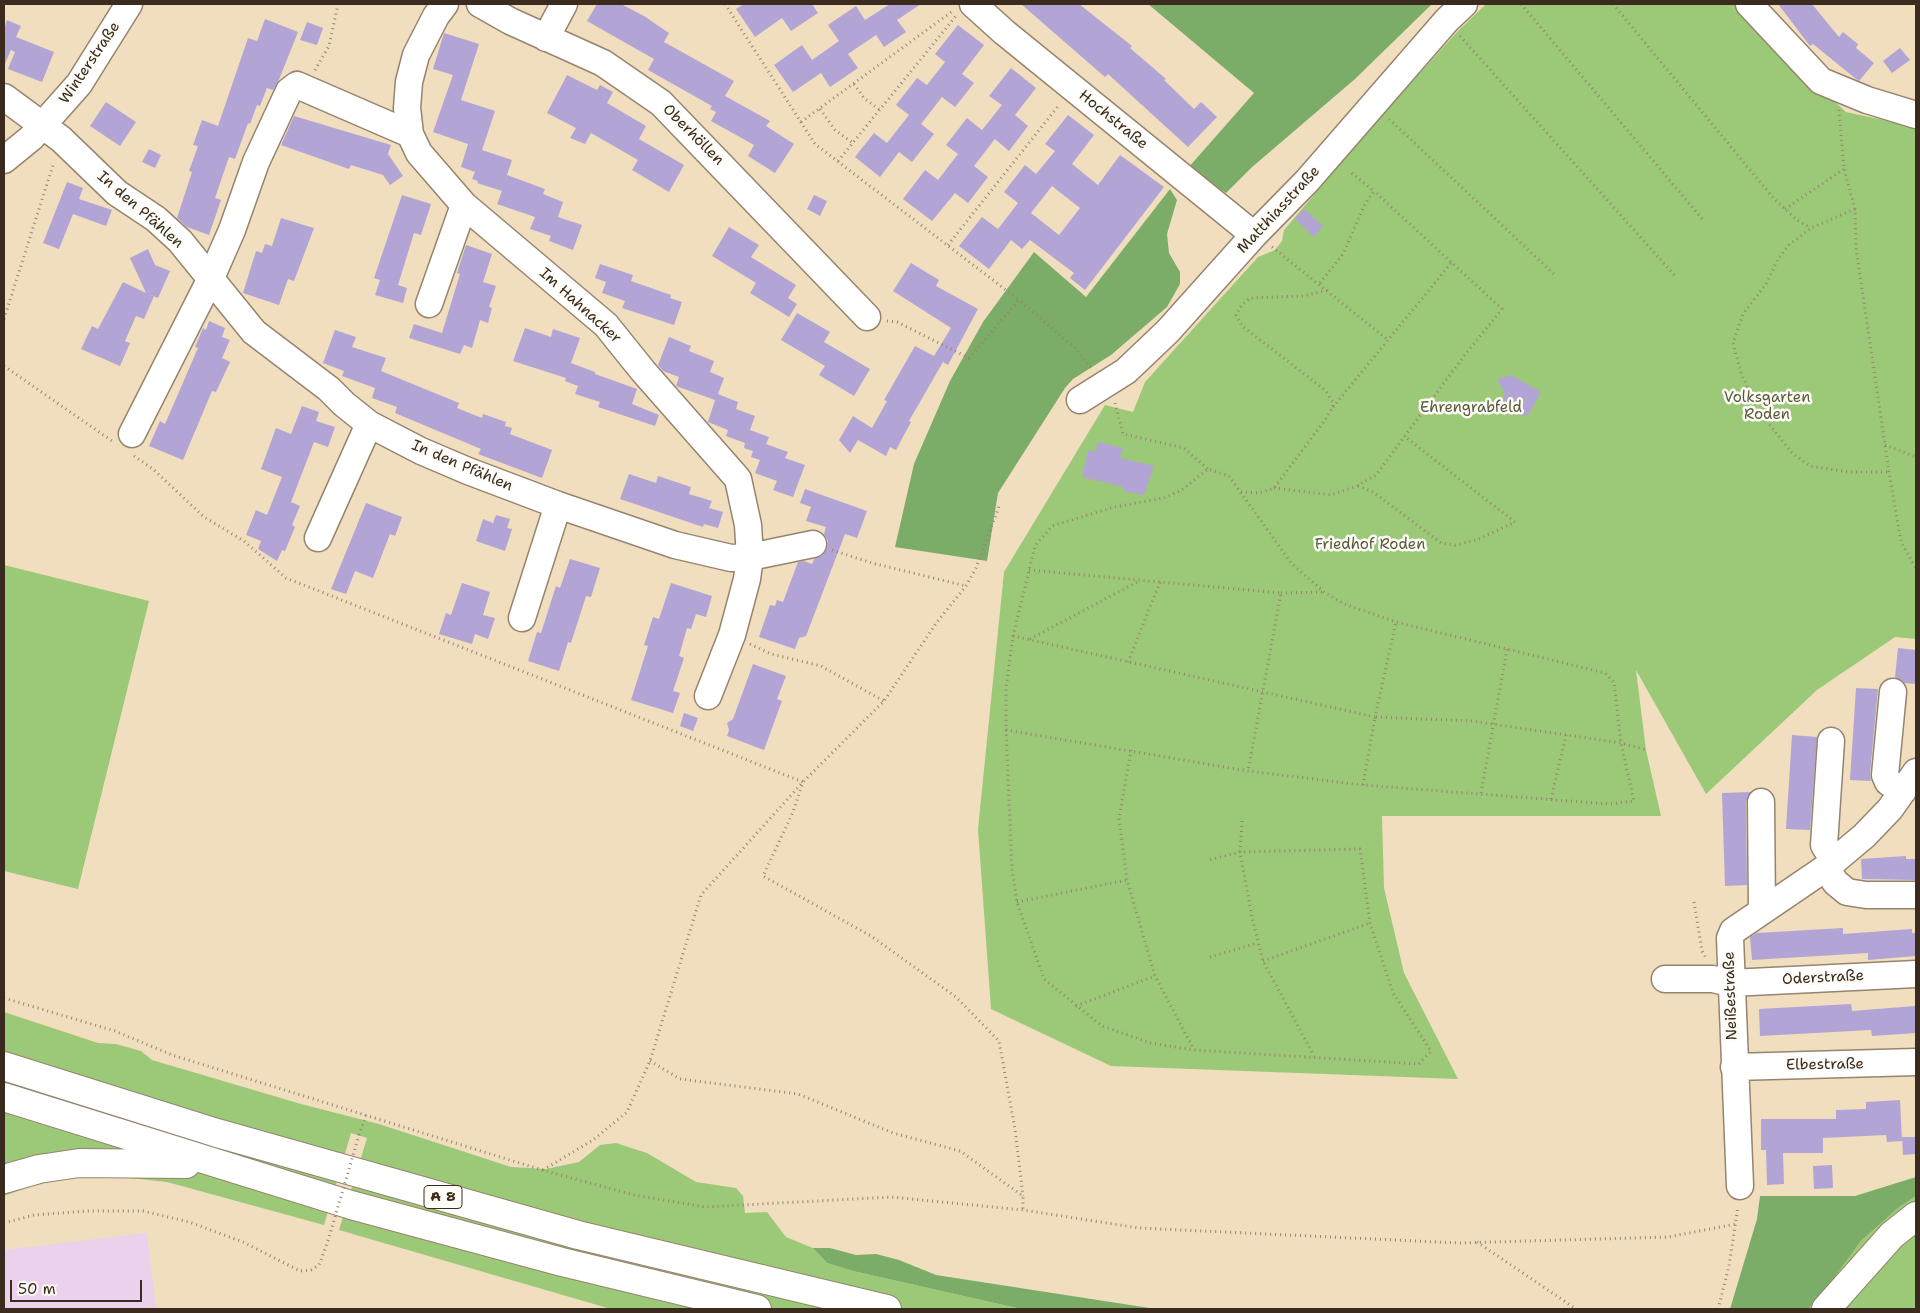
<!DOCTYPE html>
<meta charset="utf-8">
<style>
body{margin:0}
#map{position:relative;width:1920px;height:1313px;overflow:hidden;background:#f0debf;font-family:"Shantell Sans",sans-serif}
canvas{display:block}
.frame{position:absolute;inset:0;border:5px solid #3b2a1e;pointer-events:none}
.scale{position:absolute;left:10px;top:1280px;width:132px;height:22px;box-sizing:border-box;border:2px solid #3b2a1e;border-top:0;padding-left:6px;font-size:15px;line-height:18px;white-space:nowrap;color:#3b2a1e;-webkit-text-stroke:4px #fdfcf7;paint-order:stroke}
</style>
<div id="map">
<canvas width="1920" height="1313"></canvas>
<div class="frame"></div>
<div class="scale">50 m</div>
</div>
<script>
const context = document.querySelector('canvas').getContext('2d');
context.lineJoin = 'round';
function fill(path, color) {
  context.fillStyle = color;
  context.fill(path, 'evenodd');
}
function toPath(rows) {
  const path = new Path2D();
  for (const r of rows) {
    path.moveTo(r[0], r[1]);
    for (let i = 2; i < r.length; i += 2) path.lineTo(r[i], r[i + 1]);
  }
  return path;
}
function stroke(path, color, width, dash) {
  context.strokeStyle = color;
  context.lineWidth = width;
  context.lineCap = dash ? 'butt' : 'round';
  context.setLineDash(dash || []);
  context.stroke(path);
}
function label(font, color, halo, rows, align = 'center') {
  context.font = font + ' "Shantell Sans",sans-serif';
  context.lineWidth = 5;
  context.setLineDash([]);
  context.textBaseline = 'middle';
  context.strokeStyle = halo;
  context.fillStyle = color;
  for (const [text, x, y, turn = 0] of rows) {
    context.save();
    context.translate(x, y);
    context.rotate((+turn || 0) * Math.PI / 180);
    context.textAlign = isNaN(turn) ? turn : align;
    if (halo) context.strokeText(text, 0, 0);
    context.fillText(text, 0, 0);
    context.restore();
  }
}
fill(toPath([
 [147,1233,156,1309,4,1309,4,1250]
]), '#ebd1eb');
fill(toPath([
 [1486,4,1734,4,1758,31,1846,112,1916,127,1916,639,1895,637,1817,690,1706,794,1636,670,1646,750,1661,816,1382,816,1384,888,1404,973,1458,1079,1111,1066,991,1009,978,829,1004,572,1105,405,1133,412,1145,382,1258,257,1275,250,1282,241,1284,230,1383,114,1457,32],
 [4,565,149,601,78,889,4,871],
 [4,1012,98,1043,116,1044,141,1051,152,1060,301,1104,379,1124,511,1167,546,1169,579,1162,600,1145,616,1143,647,1153,696,1182,736,1188,743,1196,745,1213,767,1212,786,1237,813,1248,827,1263,853,1271,1021,1309,611,1309,339,1230,367,1138,351,1133,324,1225,167,1182,101,1175,52,1179,4,1196],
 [1916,1196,1916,1309,1808,1309,1820,1297,1861,1241,1898,1208]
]), '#9bc977');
fill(toPath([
 [1148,4,1432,4,1355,79,1251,168,1226,193,1188,168,1254,93],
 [1170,189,1177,200,1167,234,1169,253,1180,272,1180,284,1167,307,1111,355,1073,379,1065,388,998,493,987,561,895,547,914,464,950,381,983,322,1034,252,1086,297],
 [1916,1177,1916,1196,1898,1208,1861,1241,1820,1297,1808,1309,1730,1309,1757,1219,1760,1196,1855,1196],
 [813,1248,830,1248,856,1255,876,1254,899,1260,936,1275,1156,1309,1021,1309,853,1271,827,1263]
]), '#7cad68');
fill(toPath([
 [597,4,621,4,644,16,669,33,664,42,734,81,725,96,770,121,766,126,794,144,775,173,748,156,754,145,711,121,716,112,710,109,712,106,648,70,654,59,587,21],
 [744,4,812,4,818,13,791,31,782,18,755,37,736,9],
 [890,4,921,4,897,20,906,32,884,47,876,35,848,54,858,68,830,87,821,73,793,92,774,65,802,45,812,60,839,41,828,25,856,6,865,20],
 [1021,4,1079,4,1132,46,1130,48,1166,79,1164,80,1194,109,1201,102,1217,117,1188,147,1108,74,1105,77],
 [1778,4,1812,4,1839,37,1843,32,1858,44,1856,48,1874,63,1859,81,1856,79,1813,44,1810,46],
 [265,19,298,32,278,82,273,90,267,88,260,106,257,105,250,124,248,123,235,159,229,157,215,198,221,200,209,235,187,227,177,218,192,172,189,171,198,146,193,145,202,120,218,126,248,38,257,41],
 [7,20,21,26,16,37,54,52,42,82,8,69,15,52,11,50,4,66,4,29],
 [307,22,323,28,317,45,300,40],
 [958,25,984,45,962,74,974,83,955,107,942,97,921,124,934,134,912,162,899,152,880,177,855,157,874,133,887,143,909,115,896,105,917,78,927,85,945,62,935,54],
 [444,33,479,44,461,100,495,111,482,150,512,160,507,175,545,189,543,194,563,202,558,217,582,225,573,250,549,241,551,236,530,229,535,217,497,204,502,191,477,183,478,181,472,179,475,172,461,167,468,144,433,132,453,75,433,69],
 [1900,48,1910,60,1892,73,1883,61],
 [1011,68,1036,88,1015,115,1028,126,1009,151,995,139,974,166,988,177,968,203,955,193,932,221,903,199,925,170,938,180,958,154,946,145,967,118,982,130,1002,105,989,96],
 [567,75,597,90,600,85,613,92,607,103,646,126,639,139,684,165,669,192,632,170,638,160,591,133,585,144,570,138,576,128,547,113],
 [106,102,136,122,120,146,90,126],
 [1068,115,1094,135,1072,164,1098,185,1120,155,1164,187,1085,290,1070,278,1074,273,1030,240,1022,249,1011,240,989,269,959,246,982,217,998,229,1018,203,1004,192,1025,165,1036,174,1055,151,1045,144],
 [1052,186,1080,208,1059,235,1031,213],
 [294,116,391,145,388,154,403,176,390,185,383,175,351,165,349,169,281,145],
 [149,149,161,155,155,168,142,162],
 [67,182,83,188,79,199,112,210,106,226,73,214,59,249,43,243],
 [402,195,431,204,421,235,414,233,398,285,407,288,403,303,375,295,380,280,374,278],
 [814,195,827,201,820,216,807,209],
 [1304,209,1323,226,1314,237,1295,219],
 [281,218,314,228,294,281,288,279,279,305,243,293,256,251,262,253,265,244,272,246],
 [729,227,759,245,751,257,796,285,788,298,797,304,789,317,750,293,756,283,712,256],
 [466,245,492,254,483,282,496,286,489,307,492,308,488,323,480,320,472,348,464,345,460,354,409,338,414,324,442,333,460,274,457,273],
 [148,249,155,265,170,271,158,298,150,295,154,296,144,319,136,316,125,341,130,343,120,366,81,349,92,326,98,329,123,282,146,293,130,258],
 [911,263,939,280,936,286,978,309,948,365,943,362,909,421,911,422,896,450,890,447,886,456,858,440,850,453,839,440,853,416,872,428,887,401,884,400,915,346,934,356,951,328,893,291],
 [600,264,633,275,631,281,671,295,670,298,682,302,674,325,622,308,625,301,602,293,606,282,595,278],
 [797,313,830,332,824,342,870,369,854,396,819,375,825,366,781,340],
 [209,321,225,328,222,337,230,340,222,358,230,362,216,392,212,391,183,460,149,446,160,421,165,424,198,348,195,347,203,328,206,330],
 [525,328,551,337,553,329,580,338,571,363,595,372,595,374,637,389,632,404,659,415,655,426,598,407,600,402,575,394,578,386,565,381,566,378,513,361],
 [335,330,356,337,352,347,386,358,381,371,459,403,457,408,482,418,483,414,506,422,505,426,512,428,510,434,552,450,542,478,478,454,481,449,395,413,397,407,372,398,375,388,342,376,344,371,323,363],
 [669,337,691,346,689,351,714,361,710,372,724,378,718,394,738,402,736,409,755,416,750,430,769,437,766,444,788,452,785,458,805,465,793,497,773,490,777,481,755,473,760,460,751,457,753,451,744,448,745,443,726,436,728,430,708,422,715,400,676,386,679,377,663,371,658,365],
 [1511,375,1541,392,1529,414,1522,416,1500,404,1505,394,1497,379],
 [302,406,319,412,316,421,335,427,328,447,314,442,291,502,300,506,292,525,295,527,285,551,282,550,277,561,258,549,261,541,246,535,256,510,267,515,282,477,261,469,276,428,291,434],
 [1098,442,1123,448,1120,458,1154,466,1144,495,1123,491,1124,487,1082,477,1088,450,1095,452],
 [629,474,656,483,658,476,691,487,689,494,712,501,709,508,723,512,718,528,704,524,703,527,620,499],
 [805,489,867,511,857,538,845,534,806,636,799,638,795,649,759,637,770,605,775,606,777,600,783,602,798,562,804,561,812,564,814,559,823,555,827,548,828,541,824,534,826,527,806,521,811,507,800,503],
 [366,503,402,517,395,536,390,534,373,578,355,571,346,594,331,589],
 [496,515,510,519,507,528,512,529,505,551,476,541,483,519,493,523],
 [570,559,600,568,591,597,586,596,571,643,568,642,559,671,528,661,537,632,541,633,556,586,560,588],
 [462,583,490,592,483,615,495,618,488,639,475,634,472,644,439,634,446,613,451,615],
 [671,583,712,596,706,617,696,614,691,629,687,628,679,656,684,658,673,691,680,693,673,713,631,700,648,646,644,645,653,617,659,619],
 [1898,648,1916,650,1916,684,1904,683,1895,677],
 [753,664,786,676,777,699,782,701,764,750,727,736,729,730,727,723,733,719],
 [1856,688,1878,689,1870,774,1871,781,1850,780],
 [684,713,698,718,693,731,680,726],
 [1792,735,1817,737,1810,830,1786,829],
 [1751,792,1746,802,1747,885,1725,886,1722,793],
 [1906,856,1906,859,1916,859,1916,880,1862,879,1861,859],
 [1843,928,1843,934,1912,929,1912,933,1916,933,1916,956,1868,960,1868,953,1752,960,1750,937,1757,933],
 [1851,1004,1852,1011,1915,1006,1916,1033,1872,1036,1871,1030,1760,1036,1759,1009],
 [1900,1100,1902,1141,1887,1142,1886,1135,1823,1138,1823,1153,1783,1153,1784,1184,1767,1185,1766,1150,1761,1150,1761,1119,1836,1119,1836,1110,1866,1109,1866,1102],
 [1902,1137,1916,1137,1916,1154,1903,1155],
 [1832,1165,1833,1188,1814,1189,1813,1166]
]), '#b2a5d5');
const minor = toPath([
 [445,4,436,16,416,55,409,82,407,108,410,134,419,153,464,205,606,325,643,371,738,479,748,525,750,557,747,579,732,635,708,696],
 [480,4,510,21,603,63,661,103,867,317],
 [973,4,1004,32,1254,235],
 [1749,4,1821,81,1867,100,1916,115],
 [546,38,564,4],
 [4,97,61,139,117,193,156,219,180,241,254,332,329,389,344,404,369,424,421,451,468,471,558,505,675,545,731,558,750,557,813,544],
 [4,160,31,138,79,84,129,4],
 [429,304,464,205],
 [1080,400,1126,371,1168,331,1254,235,1307,181,1447,20,1464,4],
 [132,434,211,278,232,230,256,162,289,91,297,85,410,134],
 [318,538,369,424],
 [522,618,558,505],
 [1893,692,1885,775,1888,782,1903,791],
 [1831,741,1824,845,1834,861],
 [1761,802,1762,911],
 [1827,867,1835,882,1847,892,1866,895,1916,895],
 [1665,979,1713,979,1730,983,1916,974],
 [1734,1067,1916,1062],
 [1740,1186,1730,938,1733,931,1827,867,1864,836,1890,809,1916,772]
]);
const highway = toPath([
 [4,1066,217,1133,578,1235,887,1309],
 [4,1097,351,1205,562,1262,757,1309],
 [4,1179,39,1169,79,1163,186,1164],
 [1826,1309,1892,1235,1916,1216]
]);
stroke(minor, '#96846e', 29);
stroke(highway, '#96846e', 30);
stroke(toPath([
 [725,4,815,144,1019,300],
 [1521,4,1704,221],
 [1613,4,1774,199,1797,220,1811,228],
 [1460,36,1677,278],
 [315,70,329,46,338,4],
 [854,84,864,98,880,110],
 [820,109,835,130,853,143],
 [1839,110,1844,169,1855,209,1856,248,1889,472,1901,542,1916,568],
 [1389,119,1554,274],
 [801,122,954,10],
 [838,161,956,16],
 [1785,209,1844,169],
 [1855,209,1811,228,1789,245,1778,259,1766,284,1743,314,1733,343,1741,373,1759,411,1792,453,1810,466,1849,472,1889,472],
 [948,245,1059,105],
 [1272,247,1388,340],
 [1320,283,1343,254,1365,204,1374,191,1349,171],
 [4,319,54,162],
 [887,321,897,322,969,358,1019,300,1074,347,1092,369],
 [4,366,112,441],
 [1115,403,1123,434,1184,448,1208,469],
 [1333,407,1452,262],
 [1885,445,1916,457],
 [134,456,154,470,204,517,244,541,286,578,803,782,793,812,763,876,871,936,956,997,999,1041,1015,1129,1023,1196],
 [1358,486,1373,492,1441,543,1455,545,1477,540,1515,522,1404,436],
 [1274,488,1331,495,1357,486,1376,475,1464,356,1502,309,1374,191],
 [1241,492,1259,493,1274,488,1325,420,1333,407,1333,402,1325,390,1242,326,1236,315,1241,306,1250,298,1303,296,1329,290],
 [832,550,872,563,966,586],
 [1029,570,1281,593,1248,771],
 [1281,593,1323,592],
 [1013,636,1375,717,1396,622],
 [1030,639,1139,581],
 [750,644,771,654,821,666,884,701],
 [1128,662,1160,582],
 [1006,730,1248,771,1363,785,1609,804,1634,801,1621,743,1614,682,1605,673,1396,622,1344,604,1324,592,1291,563,1229,476,1208,469,1180,491,1164,498,1114,507,1052,526,1035,546,1013,636,1006,688,1006,730,1012,870,1017,902,1044,979,1102,1026,1151,1043,1194,1050,1419,1064,1431,1051,1393,993,1370,923,1360,849,1240,852,1209,860],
 [1131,750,1119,819,1127,880,1155,976,1194,1050],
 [1363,785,1375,717,1472,721,1621,743,1646,750],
 [1481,793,1507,649],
 [1551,799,1566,735],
 [1242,821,1240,852,1252,917,1263,961,1314,1056],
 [1017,902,1127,880],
 [1694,902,1702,951,1706,958],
 [1210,957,1258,943],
 [1263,961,1370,923],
 [4,998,115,1031,172,1055,542,1170,634,1195,705,1207,891,1197,1023,1210,1139,1228,1459,1243,1668,1237,1736,1224],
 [1076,1006,1155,976],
 [650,1061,680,1079,798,1094,893,1133,960,1151,1023,1196,1023,1210],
 [359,1135,366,1115],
 [543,1170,593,1140,627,1112,650,1061,701,895,803,782,884,701,937,622,966,586,976,568,1000,504],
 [4,1223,34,1215,88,1211,143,1211,189,1222,243,1242,300,1271,311,1270,319,1265,328,1241],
 [1477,1242,1576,1309],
 [1718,1309,1729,1266,1738,1206]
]), '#96846e', 3, [1, 4]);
stroke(minor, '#fff', 26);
stroke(highway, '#fff', 28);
stroke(toPath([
 [328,1241,359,1135]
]), '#96846e', 3, [1, 4]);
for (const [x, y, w] of [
 [443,1197,38]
]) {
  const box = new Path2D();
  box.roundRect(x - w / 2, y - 11.5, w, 23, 4);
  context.fillStyle = '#fdfcf7';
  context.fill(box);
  stroke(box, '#3b2a1e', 1);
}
label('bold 14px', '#3b2a1e', null, [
 ["A 8",443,1197]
]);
label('15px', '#3b2a1e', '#fdfcf7', [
 ["Winterstraße",90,63,-56],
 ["Hochstraße",1113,120,39],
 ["Oberhöllen",693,135,45],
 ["In den Pfählen",140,210,41],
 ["Matthiasstraße",1279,210,-47],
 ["Im Hahnacker",580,306,42],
 ["In den Pfählen",462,466,23],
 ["Oderstraße",1823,978,-3],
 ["Neißestraße",1731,996,-92],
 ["Elbestraße",1825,1065,-1]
]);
label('15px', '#585a39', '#fdfcf7', [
 ["Volksgarten",1767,398],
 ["Roden",1767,415],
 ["Ehrengrabfeld",1471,408],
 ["Friedhof Roden",1370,545]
]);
</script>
